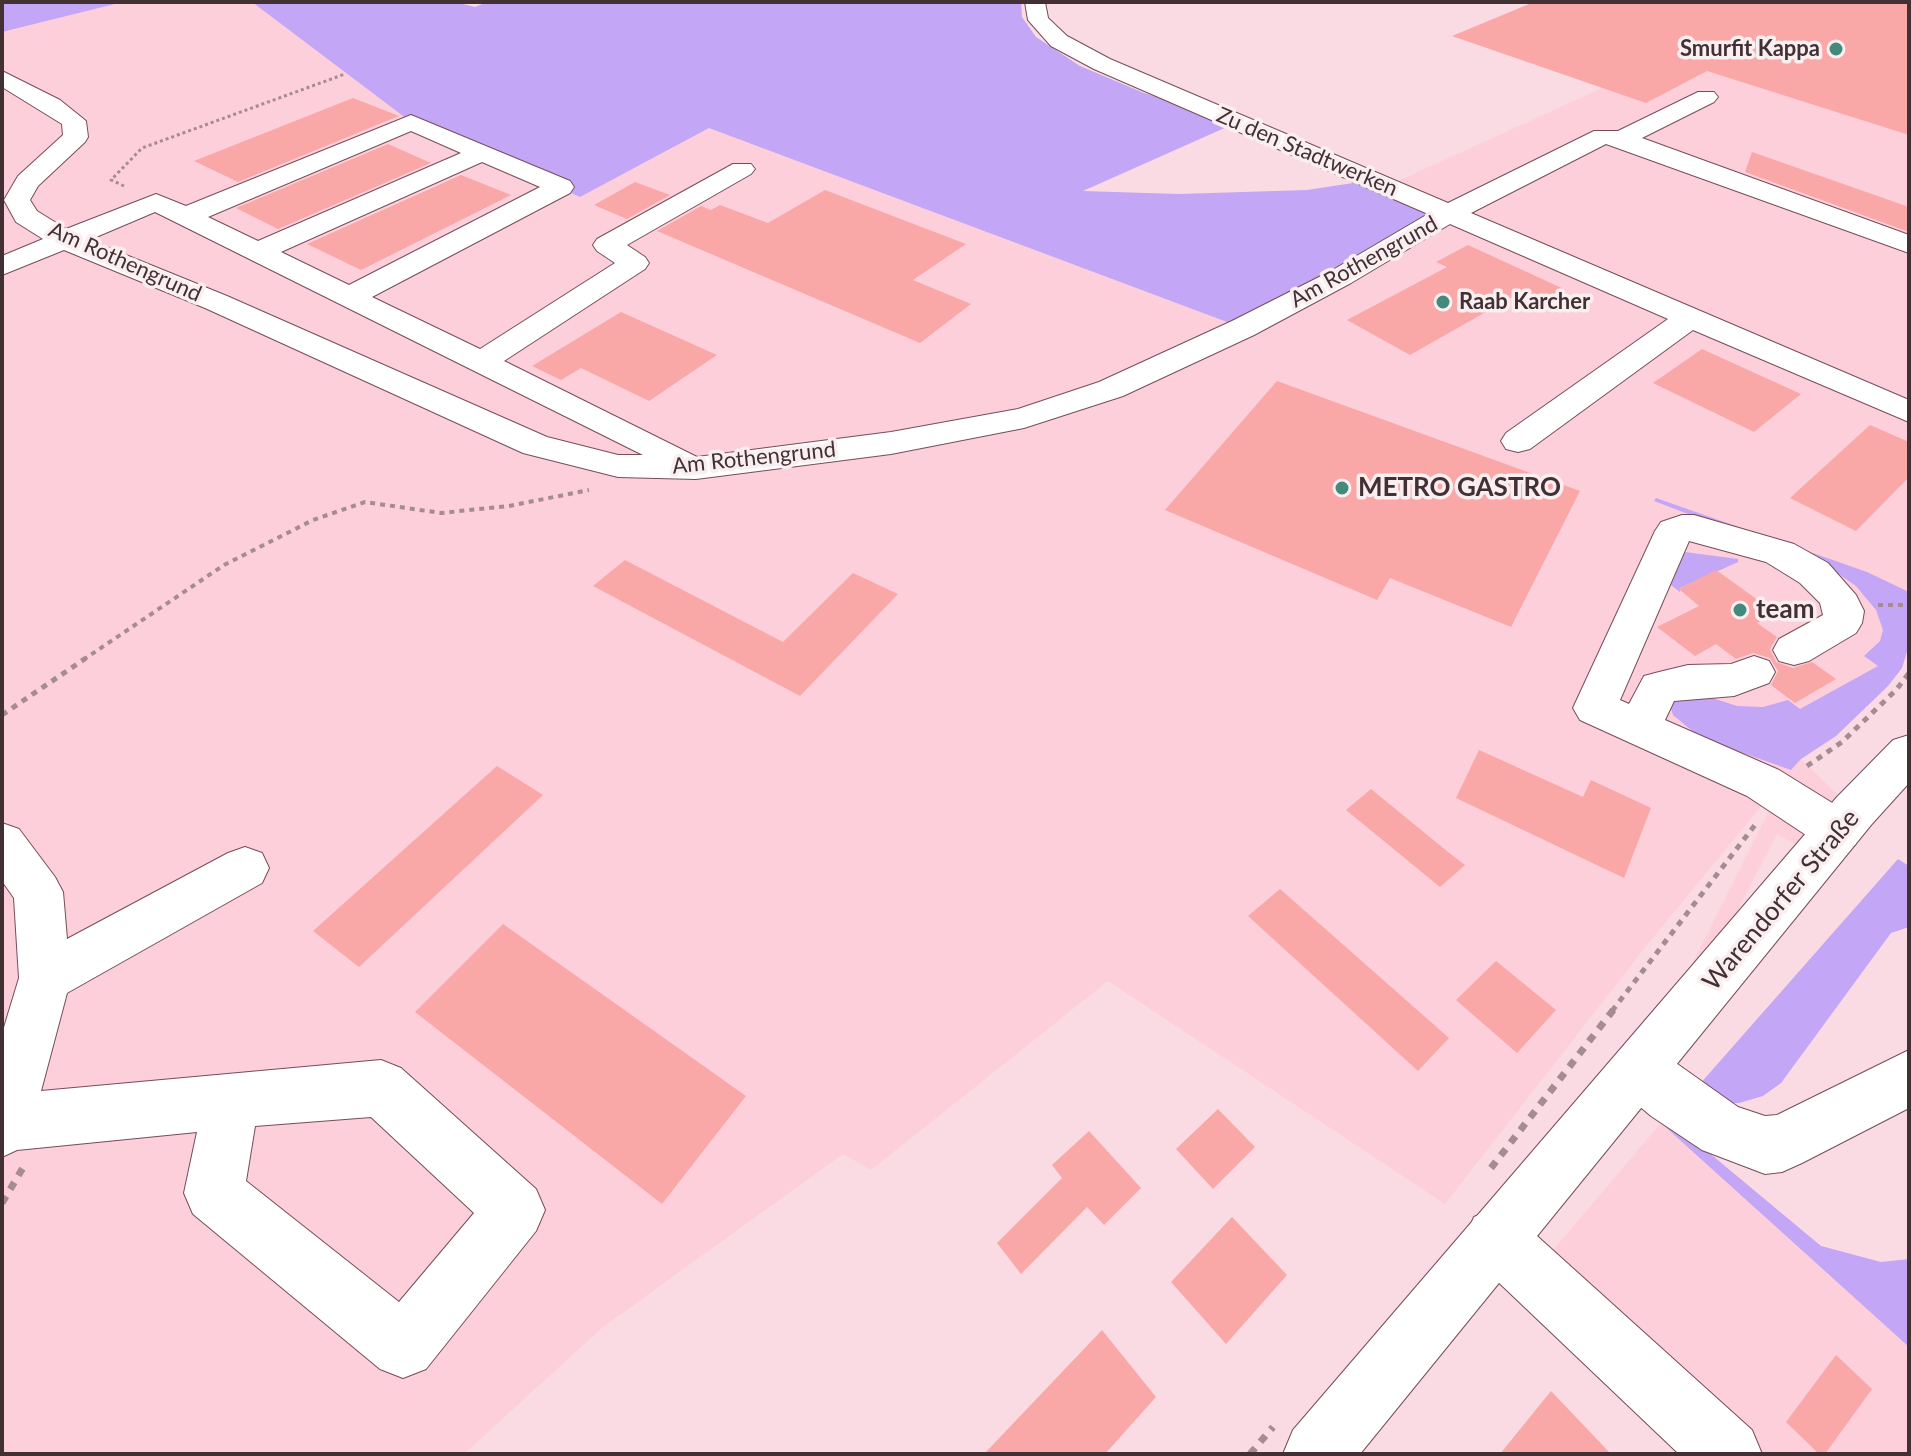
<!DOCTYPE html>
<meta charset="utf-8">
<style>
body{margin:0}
#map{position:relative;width:1911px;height:1456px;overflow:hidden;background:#fadbe3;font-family:Lato,sans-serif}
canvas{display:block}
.frame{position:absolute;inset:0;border:4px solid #433035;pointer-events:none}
</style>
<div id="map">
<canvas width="1911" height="1456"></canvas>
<div class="frame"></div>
</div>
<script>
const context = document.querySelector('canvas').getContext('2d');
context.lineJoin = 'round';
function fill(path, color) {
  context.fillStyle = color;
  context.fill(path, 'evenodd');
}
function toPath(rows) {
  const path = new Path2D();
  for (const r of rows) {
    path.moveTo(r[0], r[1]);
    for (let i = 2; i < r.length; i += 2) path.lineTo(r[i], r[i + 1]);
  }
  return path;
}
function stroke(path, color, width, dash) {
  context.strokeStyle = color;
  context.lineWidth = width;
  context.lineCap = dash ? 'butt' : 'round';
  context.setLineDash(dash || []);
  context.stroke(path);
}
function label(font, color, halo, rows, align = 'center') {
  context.font = font + ' Lato,sans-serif';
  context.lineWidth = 7;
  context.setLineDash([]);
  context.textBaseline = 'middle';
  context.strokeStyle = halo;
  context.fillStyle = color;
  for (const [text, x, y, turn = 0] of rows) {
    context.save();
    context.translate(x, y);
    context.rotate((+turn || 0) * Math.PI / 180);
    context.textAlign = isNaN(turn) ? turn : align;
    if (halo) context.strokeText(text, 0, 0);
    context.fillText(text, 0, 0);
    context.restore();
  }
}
fill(toPath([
 [123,2,252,2,411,122,580,197,709,128,1243,328,1387,186,1767,13,1909,2,1909,645,1902,668,1888,686,1836,736,1801,759,1854,811,1817,858,1777,834,1681,1020,1639,1070,1787,775,1651,940,1445,1204,1108,981,871,1170,843,1154,603,1327,464,1454,2,1454,2,32],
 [1661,1123,1909,1347,1909,1454,1760,1454,1548,1256]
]), '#fdcfdb');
fill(toPath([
 [2,2,123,2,2,32],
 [252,2,455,2,475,7,487,2,1021,2,1022,17,1036,37,1080,66,1144,93,1238,122,1083,191,1179,194,1307,190,1373,180,1450,213,1243,328,709,128,580,197,411,122],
 [1656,498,1867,572,1909,592,1909,645,1902,668,1888,686,1836,736,1801,759,1791,770,1701,738,1673,715,1669,702,1694,692,1737,706,1763,707,1788,700,1800,709,1878,666,1864,656,1880,641,1883,630,1876,610,1856,586,1830,568,1654,501],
 [1685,552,1738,559,1738,562,1680,588,1680,592,1671,585],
 [1898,859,1909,866,1909,927,1891,933,1781,1083,1763,1096,1739,1103,1723,1103,1699,1085],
 [1661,1123,1677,1126,1821,1246,1881,1262,1909,1259,1909,1347]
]), '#c3a6f5');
fill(toPath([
 [1534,2,1909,2,1909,135,1707,71,1646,103,1452,36],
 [353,98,399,116,238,182,194,161],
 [388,144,431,163,278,229,236,208],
 [1752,152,1909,207,1909,232,1745,172],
 [461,175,511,195,361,270,307,244],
 [635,182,670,195,627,219,594,205],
 [825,190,966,244,913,280,971,304,920,343,657,231,701,206,711,210,720,205,768,223],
 [1468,245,1566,290,1537,307,1514,296,1410,355,1347,320,1447,267,1436,262],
 [621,312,717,355,649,401,581,368,561,380,532,366],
 [1702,349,1801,394,1754,432,1653,383],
 [1277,381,1580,491,1511,627,1390,578,1377,600,1165,510],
 [1870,425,1909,442,1909,477,1856,531,1790,498],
 [625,560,783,642,853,573,898,594,800,696,593,586],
 [1716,570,1776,613,1757,623,1777,637,1770,649,1776,662,1793,668,1812,662,1836,679,1795,703,1771,685,1778,671,1770,658,1753,653,1736,659,1716,644,1695,656,1657,627,1699,606,1679,589],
 [1479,750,1583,797,1591,780,1651,808,1624,878,1456,798],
 [497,766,543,795,359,967,313,931],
 [1371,789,1448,852,1465,865,1440,887,1346,810],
 [1280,889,1449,1038,1418,1071,1248,916],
 [503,924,746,1096,662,1204,415,1012],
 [1496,961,1556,1010,1517,1053,1456,1000],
 [1218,1109,1255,1147,1213,1189,1176,1149],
 [1089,1131,1141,1188,1104,1225,1087,1207,1021,1274,997,1243,1062,1178,1052,1165],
 [1232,1217,1287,1275,1226,1344,1171,1282],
 [1102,1330,1156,1397,1105,1454,984,1454],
 [1836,1355,1872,1389,1825,1454,1819,1454,1786,1422],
 [1551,1391,1611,1454,1500,1454]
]), '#f9a8a7');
const minor = toPath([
 [1025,2,1045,2,1048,18,1067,36,1110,59,1448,203,1594,131,1618,131,1698,92,1714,92,1718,97,1714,102,1642,138,1909,235,1909,253,1606,144,1471,213,1909,400,1909,422,1693,330,1530,449,1518,452,1506,449,1501,441,1506,433,1668,319,1450,224,1351,283,1254,335,1123,396,1024,428,891,454,696,479,618,477,523,453,205,308,64,250,2,275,2,256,43,239,16,222,4,200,18,176,63,135,62,124,2,87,2,71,60,100,86,121,88,137,85,142,38,186,30,200,37,211,66,229,156,194,186,206,411,115,570,181,574,187,570,193,372,297,480,349,615,263,597,251,593,245,597,239,733,164,751,164,755,169,751,174,627,245,645,257,649,263,645,269,504,361,697,457,891,432,1018,409,1099,382,1232,321,1331,271,1428,214,1094,69,1051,46,1028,20,1025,2],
 [411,131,461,153,258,241,208,217,411,131],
 [482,162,540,187,349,285,281,252,482,162],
 [155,212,643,455,618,455,547,437,227,296,89,240,155,212],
 [1682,515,1694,515,1794,544,1828,563,1856,595,1864,611,1862,623,1856,633,1809,661,1794,665,1779,661,1773,650,1779,639,1823,615,1820,603,1800,583,1766,562,1689,541,1620,700,1629,704,1644,676,1659,672,1688,665,1731,664,1754,656,1769,661,1775,672,1769,683,1734,696,1674,701,1665,720,1779,770,1855,817,1862,831,1855,845,1838,851,1821,845,1747,796,1580,720,1573,708,1655,531,1661,522,1682,515],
 [2,823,19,829,55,877,63,892,67,939,228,853,245,847,262,853,269,868,262,883,67,993,41,1091,381,1060,401,1068,536,1189,545,1210,536,1231,426,1369,403,1378,380,1369,193,1214,184,1193,197,1132,17,1150,2,1157,2,1034,19,978,14,898,2,881,2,823],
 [371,1117,474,1213,399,1302,246,1181,255,1126,371,1117],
 [1639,1043,1659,1051,1738,1107,1765,1116,1777,1115,1909,1050,1909,1108,1802,1163,1782,1172,1765,1174,1702,1150,1651,1116,1619,1089,1611,1070,1619,1051,1639,1043],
 [1495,1208,1516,1217,1752,1430,1762,1454,1679,1454,1474,1259,1465,1238,1474,1217,1495,1208]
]);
const major = toPath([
 [1909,735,1909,783,1871,825,1360,1454,1283,1454,1293,1430,1837,797,1893,740,1909,735]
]);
stroke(minor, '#764d59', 2);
stroke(major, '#764d59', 2);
stroke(toPath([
 [124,186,111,180,142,148,345,74]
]), '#a58b92', 3, [3, 3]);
stroke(toPath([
 [1878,605,1909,605],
 [83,660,224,565,313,520,365,502,441,513,509,506,589,490]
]), '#a58b92', 4, [5, 5]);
stroke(toPath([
 [2,715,86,658],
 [1807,766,1842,742,1896,690,1909,673],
 [1612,1011,1758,821]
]), '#a58b92', 5, [6, 6]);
stroke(toPath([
 [1491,1168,1614,1009],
 [2,1203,24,1166],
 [1250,1454,1273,1427]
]), '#a58b92', 7, [8, 8]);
fill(minor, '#fff');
fill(major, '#fff');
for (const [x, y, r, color] of [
 [1836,49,8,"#45897d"],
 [1443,302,8,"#45897d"],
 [1342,488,8,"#45897d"],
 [1740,610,8,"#45897d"]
]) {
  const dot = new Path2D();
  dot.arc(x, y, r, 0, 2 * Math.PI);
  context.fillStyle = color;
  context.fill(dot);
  stroke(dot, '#f9eff1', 3);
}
label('bold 22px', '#433035', '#f9eff1', [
 ["Smurfit Kappa",1820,49],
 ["Raab Karcher",1459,302,"left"]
], 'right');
label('22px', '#433035', '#f9eff1', [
 ["Zu den Stadtwerken",1307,152,23],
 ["Am Rothengrund",125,262,24],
 ["Am Rothengrund",1364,262,-29],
 ["Am Rothengrund",754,458,-6]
]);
label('bold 26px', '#433035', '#f9eff1', [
 ["METRO GASTRO",1358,488],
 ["team",1756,610]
], 'left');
label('26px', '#433035', '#f9eff1', [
 ["Warendorfer Straße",1781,900,-50]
]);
</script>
